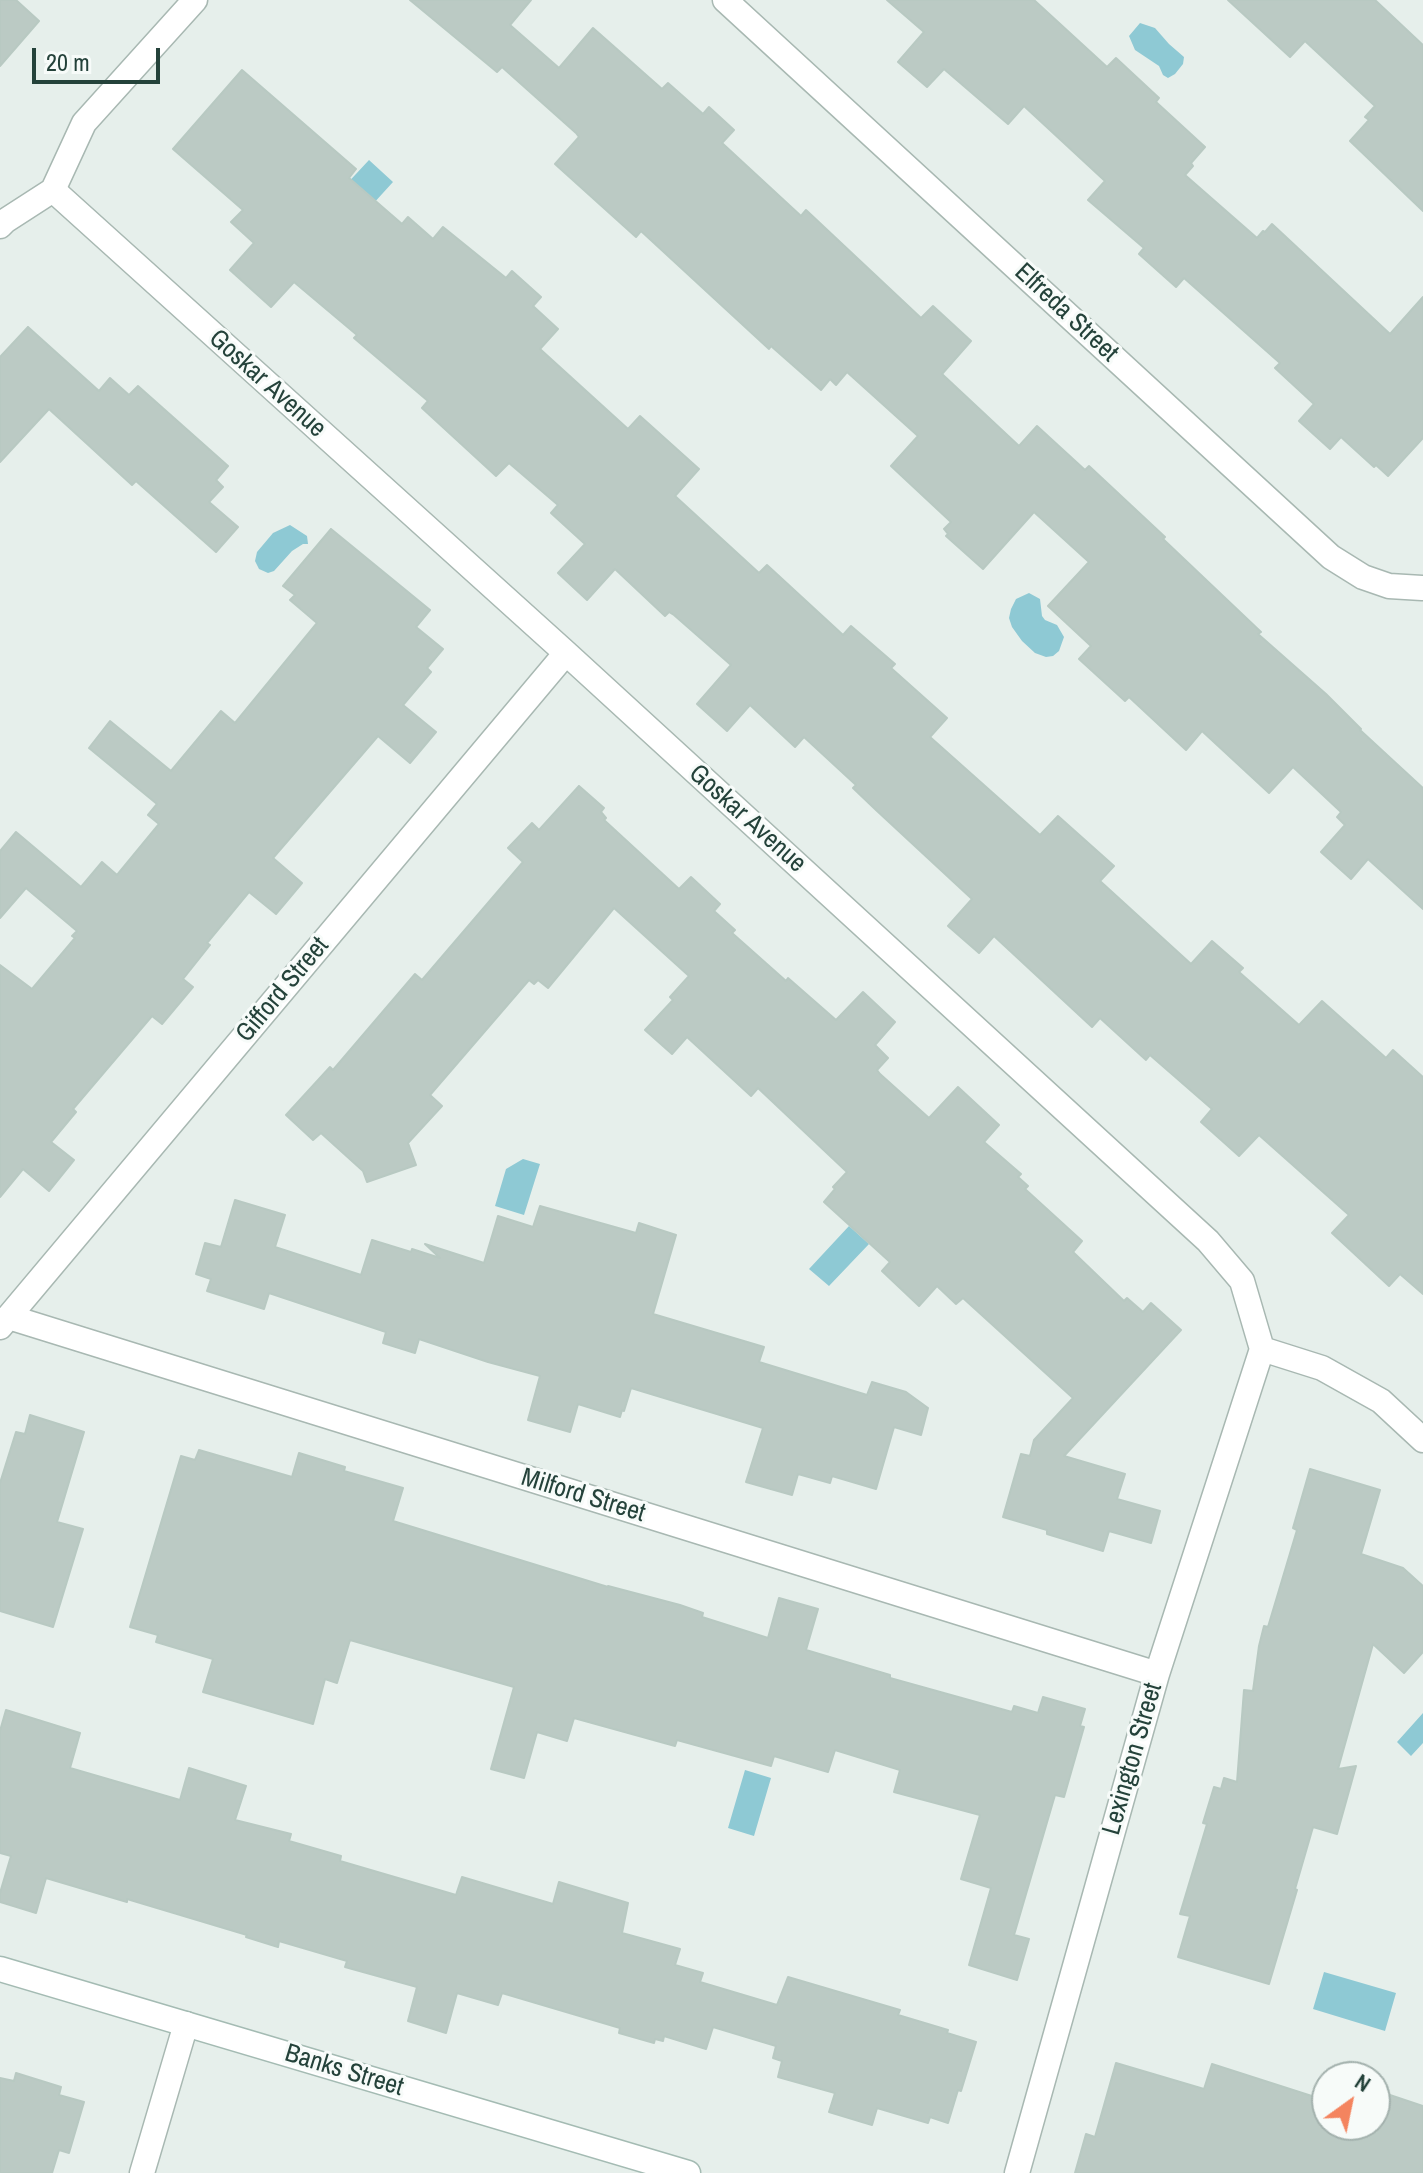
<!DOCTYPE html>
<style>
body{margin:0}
#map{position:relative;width:1423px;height:2173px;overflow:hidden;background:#e6efeb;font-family:"Archivo Narrow",sans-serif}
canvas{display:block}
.north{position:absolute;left:1311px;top:2061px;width:80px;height:80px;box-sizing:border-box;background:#f7fbf9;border:2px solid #a3b1ad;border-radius:50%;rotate:33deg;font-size:22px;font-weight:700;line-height:32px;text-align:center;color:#24423a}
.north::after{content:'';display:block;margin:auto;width:28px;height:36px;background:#f4845f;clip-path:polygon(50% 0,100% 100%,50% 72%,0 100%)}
.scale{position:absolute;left:32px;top:48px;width:128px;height:36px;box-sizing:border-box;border:4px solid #24423a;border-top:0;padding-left:10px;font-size:24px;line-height:28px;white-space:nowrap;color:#24423a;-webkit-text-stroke:6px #f7fbf9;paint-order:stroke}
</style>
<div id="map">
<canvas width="1423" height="2173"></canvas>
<div class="north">N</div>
<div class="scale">20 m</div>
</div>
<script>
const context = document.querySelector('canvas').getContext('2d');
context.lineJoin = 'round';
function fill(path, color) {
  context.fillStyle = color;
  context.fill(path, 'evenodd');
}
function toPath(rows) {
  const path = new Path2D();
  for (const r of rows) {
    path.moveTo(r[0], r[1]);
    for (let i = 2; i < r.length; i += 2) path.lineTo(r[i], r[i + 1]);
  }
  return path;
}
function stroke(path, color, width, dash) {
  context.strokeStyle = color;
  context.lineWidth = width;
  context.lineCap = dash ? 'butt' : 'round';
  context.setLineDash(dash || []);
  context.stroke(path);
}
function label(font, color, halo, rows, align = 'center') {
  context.font = font + ' "Archivo Narrow",sans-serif';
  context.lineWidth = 6;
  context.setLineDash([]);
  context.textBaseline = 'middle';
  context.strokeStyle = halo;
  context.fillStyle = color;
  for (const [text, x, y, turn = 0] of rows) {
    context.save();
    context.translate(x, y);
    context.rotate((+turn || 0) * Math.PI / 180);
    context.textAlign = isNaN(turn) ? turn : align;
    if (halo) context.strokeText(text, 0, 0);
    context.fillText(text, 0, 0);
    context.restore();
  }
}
fill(toPath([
 [1140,23,1155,28,1169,44,1184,57,1183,64,1175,74,1168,78,1163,75,1159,66,1135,50,1129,36],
 [369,160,393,182,352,227,328,204],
 [290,525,307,536,308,544,303,544,292,551,274,571,268,573,259,569,255,561,257,552,273,533],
 [1029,593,1040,599,1042,616,1045,620,1057,625,1064,637,1059,651,1053,656,1046,657,1035,653,1022,641,1012,627,1009,618,1011,609,1016,599],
 [523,1159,540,1164,524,1215,495,1206,506,1169],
 [849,1226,869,1244,829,1286,809,1269],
 [1423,1713,1423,1743,1411,1756,1397,1742],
 [745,1770,771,1778,754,1836,728,1828],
 [1324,1972,1396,1993,1385,2031,1313,2009]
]), '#8ec9d4');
const building = toPath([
 [0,0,16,0,39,21,0,66,0,0],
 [410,0,531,0,510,25,559,68,593,28,662,89,668,83,703,114,709,107,734,130,722,143,801,216,806,210,921,318,933,306,971,341,942,374,1019,446,1037,426,1085,470,1089,466,1165,537,1163,539,1261,632,1258,634,1326,694,1361,729,1360,730,1423,788,1423,909,1368,859,1351,879,1321,852,1345,825,1337,817,1341,812,1293,767,1269,793,1202,731,1186,750,1129,697,1125,701,1079,659,1091,646,1048,606,1089,562,1034,512,983,569,946,536,948,534,944,529,951,522,891,466,918,436,847,372,836,385,830,379,821,390,771,346,769,349,641,231,636,237,555,164,579,137,576,133,502,67,497,72,410,0],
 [887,0,1034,0,1107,67,1116,58,1159,98,1156,102,1205,147,1191,163,1193,166,1185,175,1257,238,1263,231,1265,232,1272,224,1390,334,1423,297,1423,438,1388,476,1376,465,1374,467,1341,437,1330,449,1299,421,1314,404,1275,368,1280,363,1184,278,1176,287,1139,254,1144,248,1088,200,1105,181,1024,106,1008,124,944,69,927,87,898,62,924,32,887,0],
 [1228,0,1375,0,1423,45,1423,211,1350,141,1369,120,1365,117,1375,106,1305,41,1290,57,1228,0],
 [242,70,356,169,349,178,402,224,408,217,433,239,443,227,506,278,512,271,541,297,533,306,558,329,540,349,628,429,640,416,699,469,675,496,759,573,767,565,843,635,851,626,895,664,891,668,947,718,930,737,1040,835,1058,816,1114,866,1100,881,1191,964,1212,941,1243,968,1239,972,1299,1025,1322,1001,1386,1058,1393,1050,1423,1077,1423,1294,1400,1274,1389,1286,1332,1233,1349,1215,1259,1135,1239,1156,1201,1122,1212,1109,1150,1055,1146,1060,1100,1018,1092,1027,994,936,979,953,948,926,972,899,876,810,853,788,856,785,804,737,795,747,750,705,727,731,697,704,731,665,674,615,669,612,665,616,615,569,587,600,558,573,585,544,551,513,558,505,509,463,496,476,422,408,428,401,354,338,357,335,294,282,271,307,230,270,254,243,231,222,243,210,173,149,242,70],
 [28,327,99,391,110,378,129,395,138,386,228,466,216,480,223,487,209,502,238,527,216,552,136,481,132,485,49,409,0,462,0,357,28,327],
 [331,529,430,610,416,627,443,649,427,668,431,672,403,705,436,732,410,763,378,736,273,858,302,883,276,914,249,892,207,943,210,945,183,979,193,987,162,1024,152,1016,73,1109,76,1112,51,1142,74,1160,49,1191,23,1169,0,1197,0,965,32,989,75,938,72,936,77,931,26,888,0,918,0,851,16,832,81,887,102,862,117,875,159,824,148,815,157,804,89,748,110,721,171,771,221,711,235,723,317,623,290,600,295,595,283,586,331,529],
 [579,786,604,808,601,812,606,818,604,820,679,889,691,877,720,904,714,911,735,930,732,933,786,981,788,978,836,1020,863,992,895,1022,875,1045,888,1058,877,1070,880,1074,929,1118,958,1087,999,1125,984,1142,1021,1174,1018,1177,1028,1186,1025,1189,1082,1241,1073,1252,1124,1301,1127,1298,1143,1312,1151,1303,1181,1330,1064,1456,1125,1474,1117,1499,1160,1511,1151,1543,1109,1531,1103,1551,1047,1534,1047,1530,1003,1517,1021,1454,1030,1456,1034,1440,1073,1398,963,1298,956,1304,937,1286,919,1306,882,1271,890,1262,824,1202,835,1189,833,1187,847,1172,758,1088,751,1096,687,1037,672,1054,645,1030,673,1000,670,997,689,976,614,908,548,988,538,980,534,984,529,980,430,1095,442,1106,408,1143,416,1165,367,1182,363,1171,321,1133,313,1140,286,1115,330,1067,333,1070,415,974,422,980,523,862,508,848,532,823,539,830,579,786],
 [235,1200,285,1215,275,1247,361,1275,372,1240,411,1252,412,1249,440,1258,425,1244,484,1263,498,1216,533,1227,540,1206,636,1233,639,1223,676,1235,653,1314,764,1347,759,1362,867,1395,872,1382,906,1392,928,1408,921,1435,894,1427,876,1489,832,1476,830,1483,798,1474,792,1495,746,1482,763,1428,631,1388,624,1411,622,1410,620,1417,578,1404,570,1432,528,1420,540,1376,488,1362,419,1339,415,1353,383,1343,386,1332,269,1293,264,1309,207,1291,211,1279,196,1274,205,1243,221,1247,235,1200],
 [30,1415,84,1432,57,1522,83,1529,53,1627,0,1611,0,1483,16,1432,25,1434,30,1415],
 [199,1450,292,1477,299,1453,345,1467,344,1471,403,1488,393,1521,608,1587,608,1586,680,1605,703,1613,702,1617,768,1638,779,1598,818,1609,806,1650,890,1675,890,1678,1012,1712,1014,1706,1038,1713,1043,1697,1085,1709,1080,1726,1084,1727,1064,1797,1055,1795,1014,1935,1029,1939,1017,1980,969,1965,991,1888,961,1879,980,1815,894,1792,900,1770,835,1750,828,1772,774,1756,771,1766,677,1740,675,1746,574,1718,567,1741,537,1732,524,1778,491,1769,514,1687,350,1640,337,1683,325,1679,313,1724,203,1692,213,1659,156,1642,158,1635,130,1627,181,1456,195,1460,199,1450],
 [1310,1469,1380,1490,1361,1554,1403,1568,1423,1586,1423,1652,1404,1673,1373,1644,1338,1769,1356,1766,1337,1834,1313,1827,1295,1889,1297,1890,1269,1984,1178,1957,1190,1916,1180,1914,1207,1824,1203,1823,1214,1787,1221,1789,1224,1778,1237,1782,1244,1690,1253,1691,1259,1646,1264,1626,1268,1627,1297,1530,1293,1528,1310,1469],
 [6,1710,80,1733,70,1768,180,1800,189,1768,246,1786,235,1820,291,1834,289,1841,341,1856,340,1861,456,1895,462,1877,553,1904,559,1882,628,1903,622,1933,680,1949,675,1965,703,1973,700,1982,777,2005,788,1977,900,2010,898,2015,948,2030,947,2033,976,2042,961,2091,958,2090,948,2123,930,2117,928,2123,877,2108,872,2125,829,2112,835,2093,778,2077,782,2061,773,2058,776,2046,713,2027,706,2049,664,2036,663,2041,655,2039,654,2043,619,2033,620,2028,502,1993,498,2005,457,1993,446,2033,408,2021,417,1987,345,1967,347,1961,279,1941,278,1947,246,1937,247,1935,127,1899,127,1902,46,1878,36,1913,0,1902,0,1893,11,1856,0,1853,0,1731,6,1710],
 [1116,2063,1204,2089,1212,2064,1318,2098,1326,2075,1333,2077,1327,2077,1327,2125,1375,2125,1375,2090,1423,2106,1423,2173,1075,2173,1086,2134,1095,2137,1116,2063],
 [16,2073,61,2087,59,2095,84,2102,69,2153,59,2150,52,2173,0,2173,0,2078,14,2081,16,2073]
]);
fill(building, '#bbcac4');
stroke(building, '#b8c9c2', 2);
const minor = toPath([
 [53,190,566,653,1208,1241,1242,1281,1262,1349,1322,1368,1381,1401,1423,1440],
 [9,1317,1157,1674],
 [0,1327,566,653],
 [142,2173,186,2024],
 [1017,2173,1157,1674,1262,1349]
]);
const tertiary = toPath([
 [725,0,1331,557,1363,577,1389,586,1422,588],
 [0,226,5,221,53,190,84,123,195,0]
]);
const secondary = toPath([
 [0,1969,688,2173]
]);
stroke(minor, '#a8b8b2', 27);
stroke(tertiary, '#a8b8b2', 27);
stroke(secondary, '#a4bbb3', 27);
stroke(minor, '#fff', 24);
stroke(tertiary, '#fff', 24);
stroke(secondary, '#fff', 24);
label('26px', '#24423a', '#f7fbf9', [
 ["Elfreda Street",1066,313,43],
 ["Goskar Avenue",267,384,42],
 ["Goskar Avenue",747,819,42],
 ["Gifford Street",283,990,-50],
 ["Milford Street",583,1496,17],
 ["Lexington Street",1133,1759,-74],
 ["Banks Street",344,2071,17]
]);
</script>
